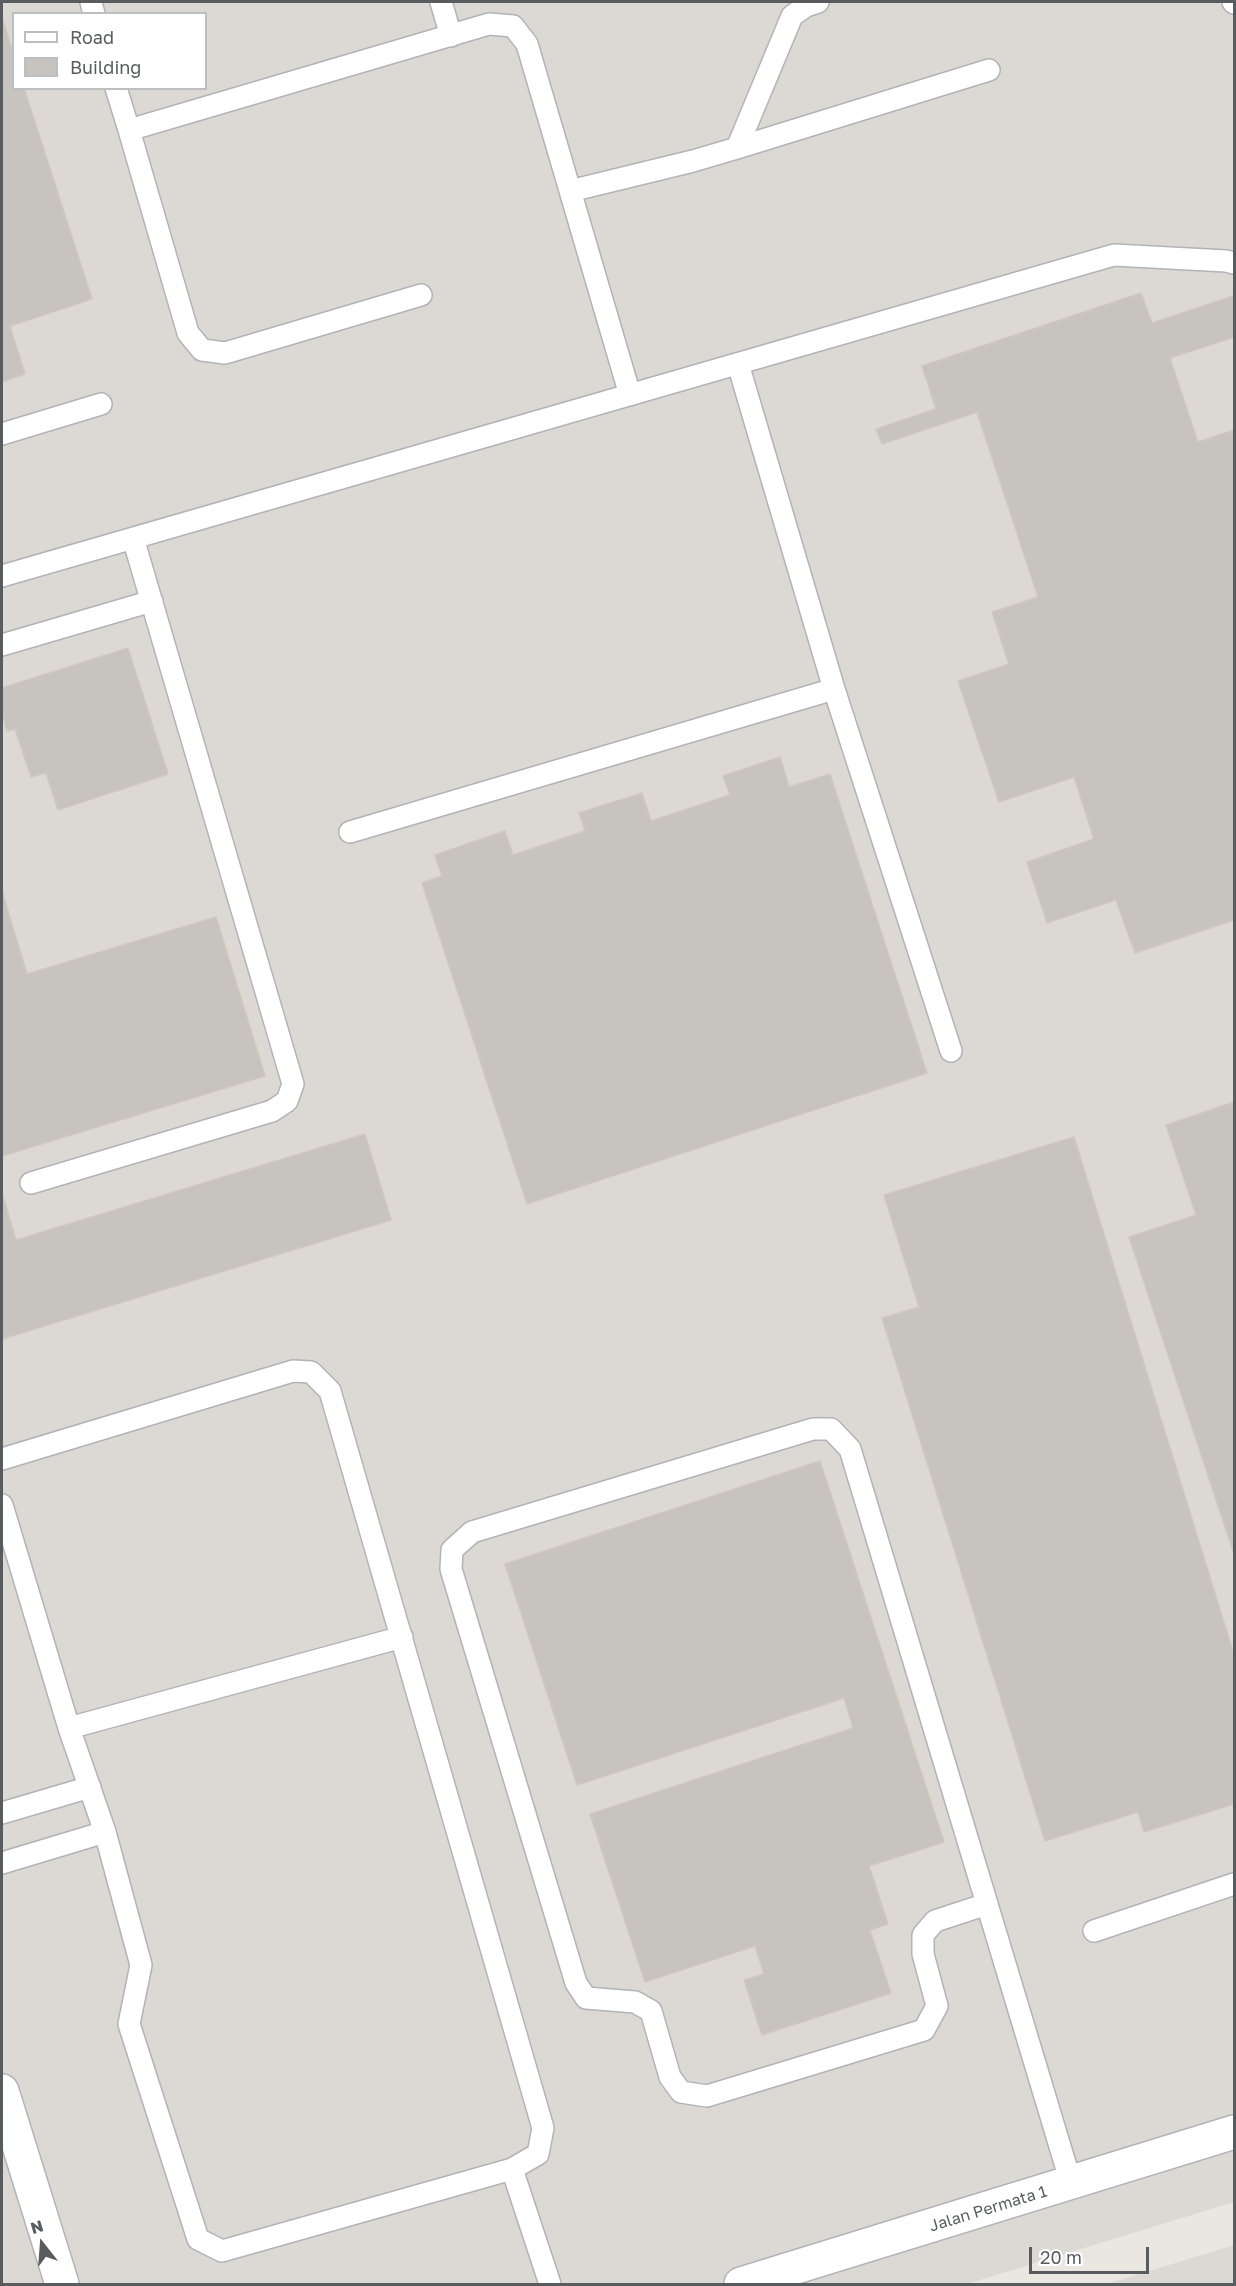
<!DOCTYPE html>
<style>
body{margin:0}
#map{position:relative;width:1236px;height:2286px;overflow:hidden;background:#eae7e0;font-family:"Golos Text",sans-serif}
canvas{display:block}
.frame{position:absolute;inset:0;border:3px solid #595c5f;pointer-events:none}
.legend{position:absolute;left:12px;top:12px;width:195px;height:78px;box-sizing:border-box;background:#fff;border:2px solid #bdbebf;margin:0;padding:8px 10px;list-style:none;font-size:18px;color:#595c5f}
.legend li{display:flex;align-items:center;gap:12px;height:30px}
.legend b{width:30px;border:2px solid #bdbebf}
.north{position:absolute;left:12px;top:2214px;width:60px;height:60px;-webkit-text-stroke:4px #fff;paint-order:stroke;rotate:343deg;font-size:16px;font-weight:700;line-height:24px;text-align:center;color:#595c5f}
.north::after{content:'';display:block;margin:auto;width:21px;height:27px;background:#595c5f;clip-path:polygon(50% 0,100% 100%,50% 72%,0 100%)}
.scale{position:absolute;left:1029px;top:2247px;width:120px;height:27px;box-sizing:border-box;border:3px solid #595c5f;border-top:0;padding-left:8px;font-size:18px;line-height:21px;white-space:nowrap;color:#595c5f;-webkit-text-stroke:4px #fff;paint-order:stroke}
</style>
<div id="map">
<canvas width="1236" height="2286"></canvas>
<div class="frame"></div>
<ul class="legend">
<li><b style="height:8px;background:#fff"></b>Road</li>
<li><b style="height:16px;background:#c7c3bf"></b>Building</li>
</ul>
<div class="north">N</div>
<div class="scale">20 m</div>
</div>
<script>
const context = document.querySelector('canvas').getContext('2d');
context.lineJoin = 'round';
function fill(path, color) {
  context.fillStyle = color;
  context.fill(path, 'evenodd');
}
function toPath(rows) {
  const path = new Path2D();
  for (const r of rows) {
    path.moveTo(r[0], r[1]);
    for (let i = 2; i < r.length; i += 2) path.lineTo(r[i], r[i + 1]);
  }
  return path;
}
function stroke(path, color, width, dash) {
  context.strokeStyle = color;
  context.lineWidth = width;
  context.lineCap = dash ? 'butt' : 'round';
  context.setLineDash(dash || []);
  context.stroke(path);
}
function label(font, color, halo, rows, align = 'center') {
  context.font = font + ' "Golos Text",sans-serif';
  context.lineWidth = 5;
  context.setLineDash([]);
  context.textBaseline = 'middle';
  context.strokeStyle = halo;
  context.fillStyle = color;
  for (const [text, x, y, turn = 0] of rows) {
    context.save();
    context.translate(x, y);
    context.rotate((+turn || 0) * Math.PI / 180);
    context.textAlign = isNaN(turn) ? turn : align;
    if (halo) context.strokeText(text, 0, 0);
    context.fillText(text, 0, 0);
    context.restore();
  }
}
fill(toPath([
 [2,2,1234,2,1234,2202,967,2284,2,2284],
 [14,14,206,14,206,88,14,88],
 [1234,2245,1234,2284,1107,2284]
]), '#dcd9d4');
const building = toPath([
 [2,18,14,55,14,88,24,88,92,299,10,326,25,374,2,382,2,18],
 [1141,293,1152,323,1233,296,1234,300,1234,337,1170,358,1198,442,1234,430,1234,920,1135,953,1116,900,1047,923,1027,862,1094,839,1074,777,999,802,958,681,1009,664,992,612,1038,597,977,412,882,444,876,429,936,409,922,366,1141,293],
 [128,648,168,774,58,810,46,773,31,777,15,729,7,731,2,712,2,688,128,648],
 [780,757,789,787,830,774,927,1073,527,1204,422,883,442,876,435,855,505,831,513,855,585,831,579,813,642,793,651,821,730,795,723,776,780,757],
 [2,891,27,974,216,917,265,1076,2,1156,2,891],
 [1234,1102,1234,1554,1129,1237,1196,1215,1166,1125,1234,1102],
 [365,1134,391,1220,2,1339,2,1193,16,1240,365,1134],
 [1074,1137,1234,1655,1234,1804,1144,1832,1138,1812,1045,1841,882,1318,919,1307,884,1195,1074,1137],
 [820,1461,944,1842,869,1866,888,1924,870,1930,891,1993,762,2035,744,1980,764,1974,755,1946,645,1982,590,1814,853,1728,844,1698,577,1785,505,1564,820,1461]
]);
fill(building, '#c7c3bf');
stroke(building, '#cec8bf', 1.5);
const lane = toPath([
 [91,2,94,14],
 [441,2,451,36],
 [1233,2,1234,3],
 [116,88,129,130,489,24,513,26,527,44,630,395],
 [129,130,188,333,202,350,225,353,421,295],
 [737,148,989,70],
 [570,191,693,161,737,148,792,16,806,6,818,2],
 [2,434,101,404],
 [2,576,1114,255,1226,261,1234,263],
 [2,645,152,601],
 [834,689,951,1051],
 [350,832,834,689,738,364],
 [31,1183,272,1111,287,1101,293,1084,133,538],
 [2,1459,293,1371,311,1372,330,1391,543,2128,538,2154,512,2169,222,2251,198,2239,129,2024,141,1965,105,1832,69,1728,2,1505],
 [69,1728,402,1637],
 [2,1813,90,1787],
 [2,1863,105,1832],
 [987,1904,935,1921,923,1935,923,1954,937,2006,924,2030,707,2096,681,2092,670,2077,651,2011,635,2002,586,1998,576,1983,451,1569,452,1550,472,1532,813,1429,831,1429,850,1449,987,1904,1071,2183],
 [1094,1931,1234,1884],
 [512,2169,550,2284]
]);
const street = toPath([
 [2,2091,62,2284],
 [741,2284,1234,2132]
]);
stroke(lane, '#b1b3b6', 24);
stroke(street, '#b1b3b6', 36);
stroke(lane, '#fff', 21);
stroke(street, '#fff', 33);
label('16px', '#595c5f', '#fff', [
 ["Jalan Permata 1",988,2209,-17]
]);
</script>
